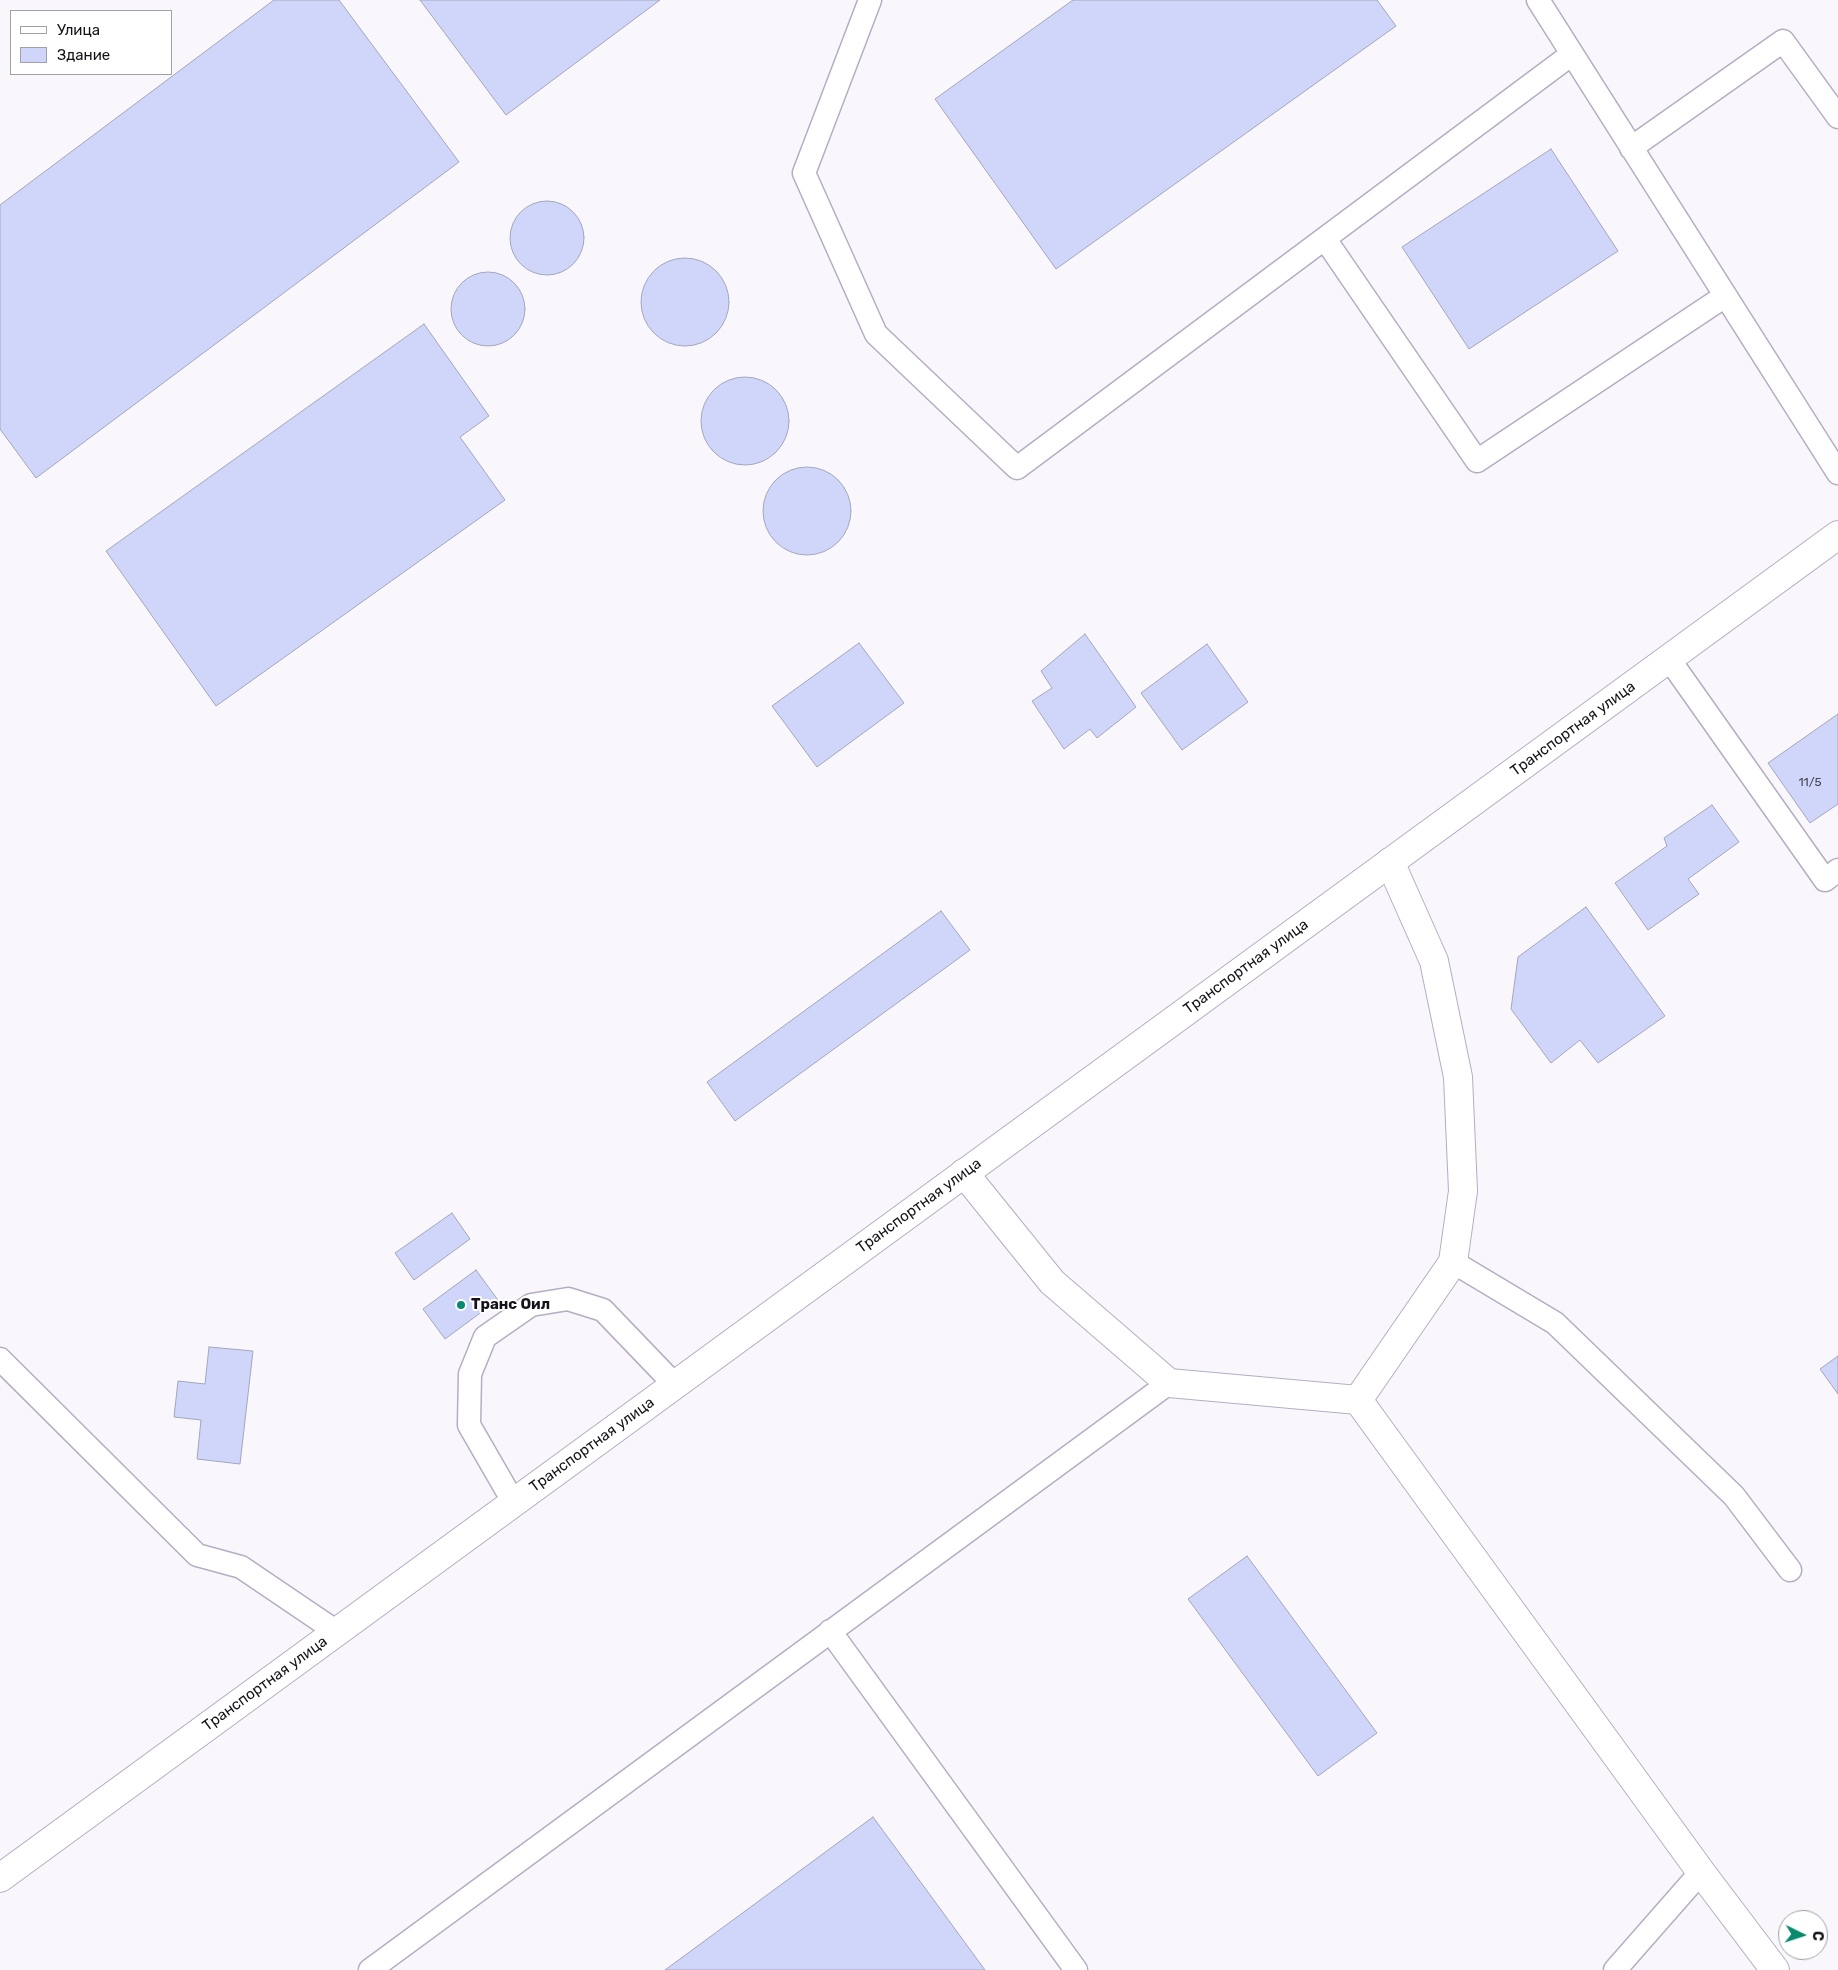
<!DOCTYPE html>
<meta charset="utf-8">
<style>
body{margin:0}
#map{position:relative;width:1838px;height:1970px;overflow:hidden;background:#f9f7fc;font-family:Rubik,sans-serif}
canvas{display:block}
.legend{position:absolute;left:10px;top:10px;width:162px;height:65px;box-sizing:border-box;background:#fff;border:1px solid #a1a0a3;margin:0;padding:6px 9px;list-style:none;font-size:15px;color:#15121a}
.legend li{display:flex;align-items:center;gap:10px;height:25px}
.legend b{width:25px;border:1px solid #a1a0a3}
.north{position:absolute;left:1778px;top:1910px;width:50px;height:50px;box-sizing:border-box;background:#fff;border:1px solid #a1a0a3;border-radius:50%;rotate:94deg;font-size:14px;font-weight:700;line-height:20px;text-align:center;color:#15121a}
.north::after{content:'';display:block;margin:auto;width:18px;height:22px;background:#078a6e;clip-path:polygon(50% 0,100% 100%,50% 72%,0 100%)}
</style>
<div id="map">
<canvas width="1838" height="1970"></canvas>
<ul class="legend">
<li><b style="height:6px;background:#fff"></b>Улица</li>
<li><b style="height:14px;background:#d0d6fa"></b>Здание</li>
</ul>
<div class="north">С</div>
</div>
<script>
const context = document.querySelector('canvas').getContext('2d');
context.lineJoin = 'round';
function fill(path, color) {
  context.fillStyle = color;
  context.fill(path, 'evenodd');
}
function toPath(rows) {
  const path = new Path2D();
  for (const r of rows) {
    if (r.length === 3) {
      path.moveTo(r[0] + r[2], r[1]);
      path.arc(r[0], r[1], r[2], 0, 2 * Math.PI);
      continue;
    }
    path.moveTo(r[0], r[1]);
    for (let i = 2; i < r.length; i += 2) path.lineTo(r[i], r[i + 1]);
  }
  return path;
}
function stroke(path, color, width, dash) {
  context.strokeStyle = color;
  context.lineWidth = width;
  context.lineCap = dash ? 'butt' : 'round';
  context.setLineDash(dash || []);
  context.stroke(path);
}
function label(font, color, halo, rows, align = 'center') {
  context.font = font + ' Rubik,sans-serif';
  context.lineWidth = 4;
  context.setLineDash([]);
  context.textBaseline = 'middle';
  context.strokeStyle = halo;
  context.fillStyle = color;
  for (const [text, x, y, turn = 0] of rows) {
    context.save();
    context.translate(x, y);
    context.rotate((+turn || 0) * Math.PI / 180);
    context.textAlign = isNaN(turn) ? turn : align;
    if (halo) context.strokeText(text, 0, 0);
    context.fillText(text, 0, 0);
    context.restore();
  }
}
const building = toPath([
 [274,0,339,0,459,162,36,478,0,429,0,205,274,0],
 [420,0,660,0,506,115,420,0],
 [1073,0,1377,0,1396,26,1056,269,935,99,1073,0],
 [1551,149,1618,251,1469,349,1402,247,1551,149],
 [547,238,37],
 [685,302,44],
 [488,309,37],
 [424,324,489,416,460,437,505,500,216,706,106,551,424,324],
 [745,421,44],
 [807,511,44],
 [1085,634,1136,707,1097,738,1090,729,1064,749,1032,701,1052,688,1041,671,1085,634],
 [859,643,904,703,817,767,772,706,859,643],
 [1207,644,1248,702,1182,750,1141,693,1207,644],
 [1838,714,1838,804,1810,823,1768,763,1838,714],
 [1712,805,1739,842,1688,879,1699,894,1648,930,1615,883,1667,846,1664,838,1712,805],
 [1586,907,1665,1016,1598,1063,1580,1040,1551,1063,1511,1009,1518,957,1586,907],
 [941,911,970,950,735,1121,707,1082,941,911],
 [452,1213,470,1239,414,1280,395,1253,452,1213],
 [476,1270,498,1300,445,1339,423,1309,476,1270],
 [209,1347,253,1351,240,1464,197,1459,201,1420,174,1417,178,1381,205,1384,209,1347],
 [1838,1356,1838,1394,1820,1369,1838,1356],
 [1247,1556,1377,1733,1318,1776,1188,1599,1247,1556],
 [873,1817,985,1970,665,1970,873,1817]
]);
fill(building, '#d0d6fa');
stroke(building, '#a2a6bc', 1);
const service = toPath([
 [870,0,804,173,876,334,1017,468,1572,54],
 [1538,0,1838,473],
 [1631,148,1783,41,1838,117],
 [1325,239,1477,461,1725,296],
 [1669,659,1825,880,1838,870],
 [1453,1262,1555,1323,1734,1496,1790,1570],
 [0,1359,197,1555,241,1567,337,1632],
 [514,1503,469,1425,470,1374,485,1337,531,1305,568,1299,603,1310,675,1385],
 [830,1631,1076,1970],
 [370,1970,1169,1383],
 [1615,1970,1701,1872]
]);
const minor = toPath([
 [964,1173,1052,1282,1169,1383,1358,1400,1701,1872,1775,1970],
 [1358,1400,1453,1262,1463,1191,1458,1077,1434,961,1390,862]
]);
const secondary = toPath([
 [0,1878,1838,535]
]);
stroke(service, '#b6adc3', 25);
stroke(minor, '#b6adc3', 30);
stroke(secondary, '#b6adc3', 30);
stroke(service, '#fff', 22);
stroke(minor, '#fff', 28);
stroke(secondary, '#fff', 28);
for (const [x, y, r, color] of [
 [461,1305,5,"#078a6e"]
]) {
  const dot = new Path2D();
  dot.arc(x, y, r, 0, 2 * Math.PI);
  context.fillStyle = color;
  context.fill(dot);
  stroke(dot, '#fff', 2);
}
label('12px', '#444352', null, [
 ["11/5",1810,783]
]);
label('15px', '#15121a', '#fff', [
 ["Транспортная улица",1573,729,-36],
 ["Транспортная улица",1246,967,-36],
 ["Транспортная улица",919,1206,-36],
 ["Транспортная улица",592,1445,-36],
 ["Транспортная улица",265,1684,-36]
]);
label('bold 15px', '#15121a', '#fff', [
 ["Транс Оил",471,1305]
], 'left');
</script>
